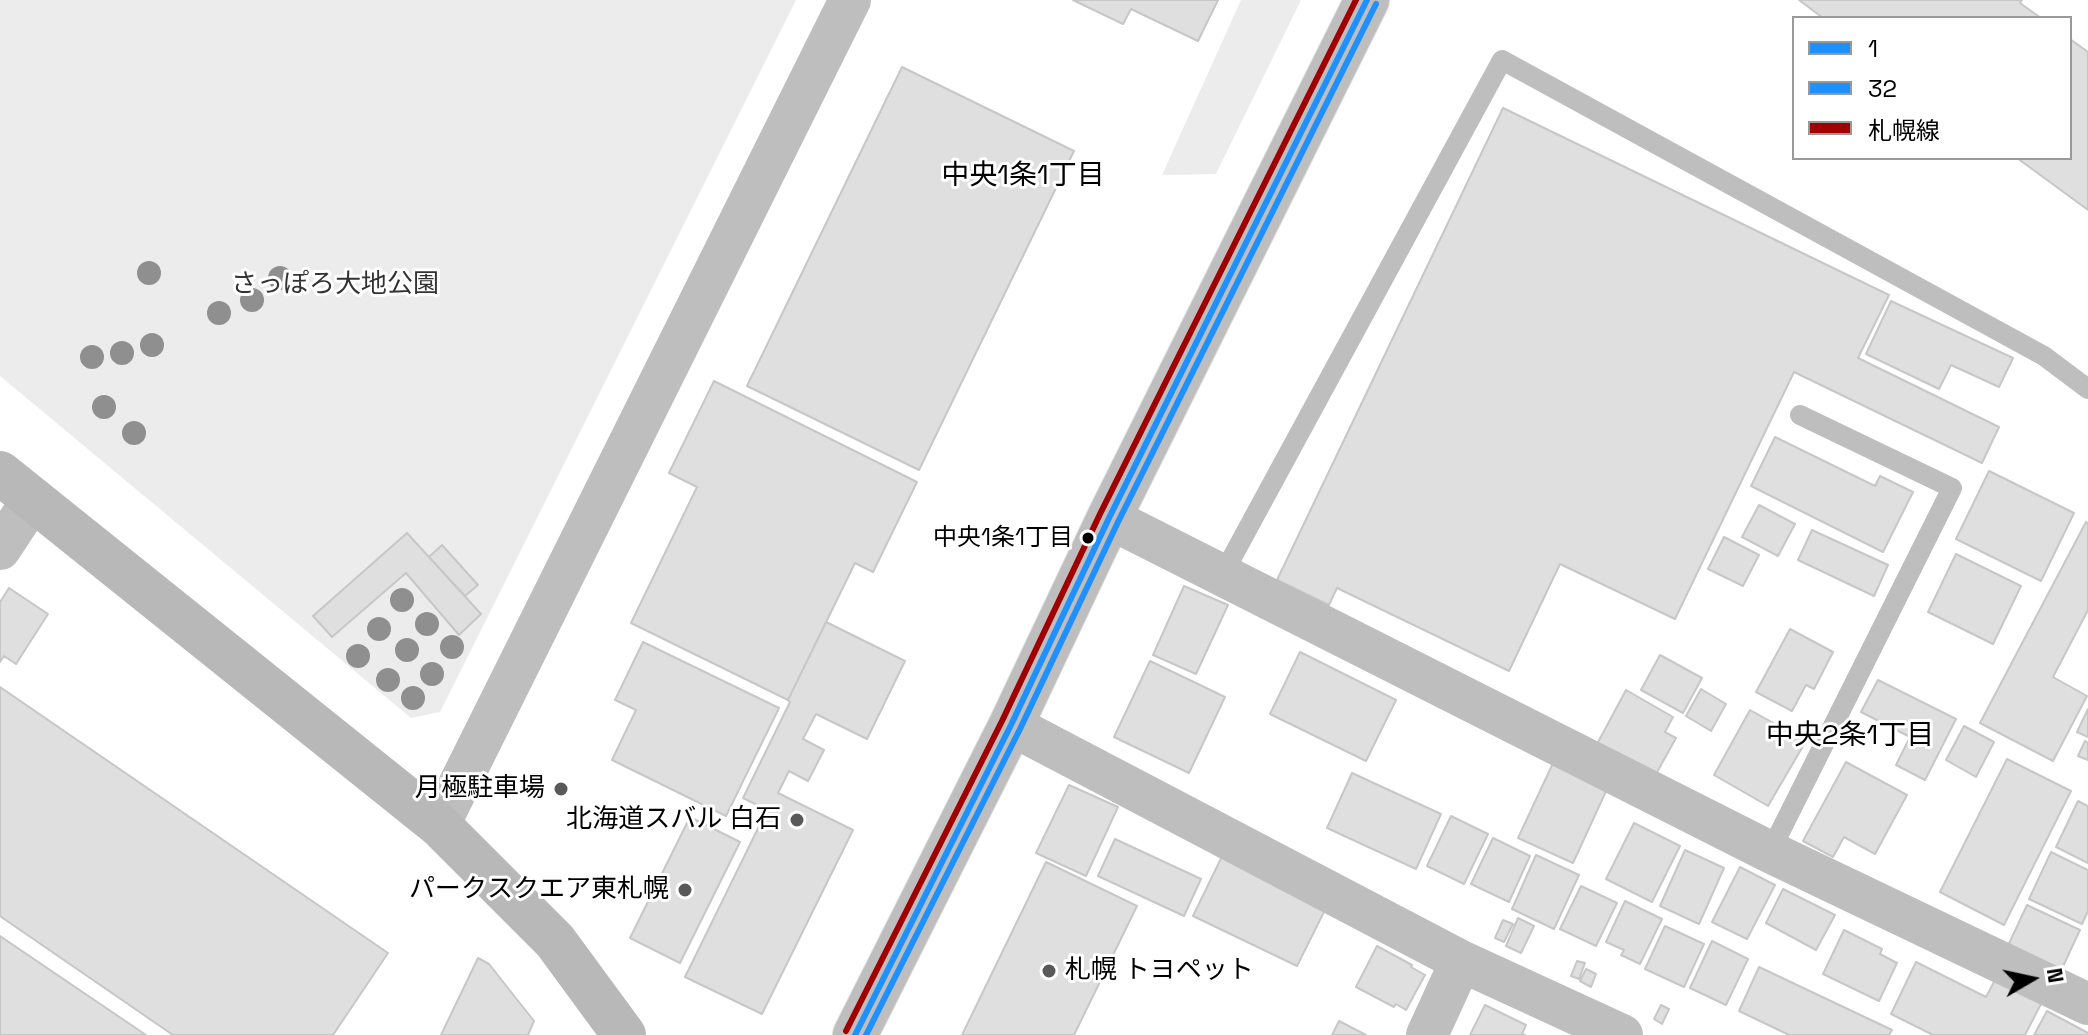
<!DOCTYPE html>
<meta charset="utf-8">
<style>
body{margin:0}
#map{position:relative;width:2088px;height:1035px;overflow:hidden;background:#fff;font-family:"Space Grotesk","Noto Sans JP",sans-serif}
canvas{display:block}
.legend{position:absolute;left:1792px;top:16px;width:280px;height:144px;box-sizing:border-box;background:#fff;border:2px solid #999;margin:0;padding:10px 14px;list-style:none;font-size:24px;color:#000}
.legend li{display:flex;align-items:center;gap:16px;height:40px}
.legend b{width:40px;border:2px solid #999}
.north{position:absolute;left:1992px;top:939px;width:80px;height:80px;-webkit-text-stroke:6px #fff;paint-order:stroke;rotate:81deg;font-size:22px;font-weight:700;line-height:32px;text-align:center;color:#000}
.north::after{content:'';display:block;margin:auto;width:28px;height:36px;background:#000;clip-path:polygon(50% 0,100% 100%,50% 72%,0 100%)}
</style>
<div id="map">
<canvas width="2088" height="1035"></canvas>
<ul class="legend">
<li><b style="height:10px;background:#1e90ff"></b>1</li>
<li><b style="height:10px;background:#1e90ff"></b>32</li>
<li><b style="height:10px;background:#a00000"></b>札幌線</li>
</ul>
<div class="north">N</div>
</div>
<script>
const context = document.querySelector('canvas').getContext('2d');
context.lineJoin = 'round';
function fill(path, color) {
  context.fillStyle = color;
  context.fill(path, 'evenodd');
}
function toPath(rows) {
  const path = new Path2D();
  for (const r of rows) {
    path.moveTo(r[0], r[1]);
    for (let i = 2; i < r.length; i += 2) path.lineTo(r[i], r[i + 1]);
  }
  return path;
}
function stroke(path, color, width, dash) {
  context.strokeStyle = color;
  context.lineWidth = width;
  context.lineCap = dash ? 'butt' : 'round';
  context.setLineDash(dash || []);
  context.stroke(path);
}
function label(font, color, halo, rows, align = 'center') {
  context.font = font + ' "Space Grotesk","Noto Sans JP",sans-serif';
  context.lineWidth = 6;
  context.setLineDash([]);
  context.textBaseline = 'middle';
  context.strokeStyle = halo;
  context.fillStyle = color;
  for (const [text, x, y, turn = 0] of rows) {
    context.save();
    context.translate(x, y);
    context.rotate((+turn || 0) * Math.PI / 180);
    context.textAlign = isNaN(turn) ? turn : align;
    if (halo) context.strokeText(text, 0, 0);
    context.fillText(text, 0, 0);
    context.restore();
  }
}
fill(toPath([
 [0,0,796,0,440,712,411,718,0,376],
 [1241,0,1301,0,1216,174,1162,175]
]), '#ececec');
const building = toPath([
 [1073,0,1218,0,1198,41,1131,9,1123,24,1073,0],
 [1799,0,2022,0,2020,3,2041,18,1823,18,1799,0],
 [2070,39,2088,52,2088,210,2017,158,2070,158,2070,39],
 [902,67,1074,151,919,470,747,386,902,67],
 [1503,108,1889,295,1858,358,1999,427,1982,463,1794,372,1675,619,1560,564,1509,671,1337,588,1329,605,1277,580,1503,108],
 [1891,301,2013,358,1999,387,1951,365,1939,389,1866,354,1891,301],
 [714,381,917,482,873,572,855,563,788,700,631,623,697,487,669,473,714,381],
 [1775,437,1875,486,1880,476,1913,492,1883,552,1751,486,1775,437],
 [1989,471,2074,513,2041,581,1956,539,1989,471],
 [1759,505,1795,524,1778,556,1742,537,1759,505],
 [2086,522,2088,523,2088,610,2053,677,2087,696,2053,761,1980,723,2086,522],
 [1812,530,1888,565,1874,596,1798,560,1812,530],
 [407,533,481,614,459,635,406,573,332,637,313,616,407,533],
 [1724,537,1759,555,1743,586,1708,569,1724,537],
 [442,545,478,585,465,596,429,557,442,545],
 [1956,554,2021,586,1993,644,1928,612,1956,554],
 [1184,586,1228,605,1196,674,1153,655,1184,586],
 [9,588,48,614,16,664,4,656,0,662,0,602,9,588],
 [826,622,905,661,867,739,816,714,803,739,824,750,808,781,789,771,778,793,853,830,762,1014,685,977,767,810,743,798,790,702,788,700,826,622],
 [1790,629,1833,652,1814,689,1806,685,1792,711,1756,692,1790,629],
 [643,642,779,708,726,816,612,760,636,710,615,700,643,642],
 [1300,652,1396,700,1366,761,1270,714,1300,652],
 [1660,655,1702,678,1683,713,1641,690,1660,655],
 [1150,661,1225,697,1189,773,1114,737,1150,661],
 [1878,680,1956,719,1925,780,1896,765,1910,737,1861,712,1878,680],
 [0,687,388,953,333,1035,173,1035,0,916,0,687],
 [1701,689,1726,704,1711,731,1686,716,1701,689],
 [1626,690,1673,717,1665,732,1676,738,1655,776,1597,744,1626,690],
 [2088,709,2088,737,2077,732,2088,709],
 [1750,710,1806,741,1768,806,1714,775,1750,710],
 [1964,726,1994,742,1976,777,1946,760,1964,726],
 [2085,741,2088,743,2088,760,2078,756,2085,741],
 [2007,759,2071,791,2004,925,1940,892,2007,759],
 [1554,761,1608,787,1573,863,1518,838,1554,761],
 [1846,762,1907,795,1875,854,1844,837,1833,857,1803,841,1846,762],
 [1352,773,1441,814,1416,869,1327,828,1352,773],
 [1069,785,1118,807,1086,876,1036,853,1069,785],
 [2078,801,2088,806,2088,863,2056,847,2078,801],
 [1451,816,1488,834,1464,884,1427,866,1451,816],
 [690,817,740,842,680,963,630,938,690,817],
 [1634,823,1680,846,1652,902,1606,879,1634,823],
 [1493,838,1530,856,1509,902,1471,884,1493,838],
 [1115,839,1201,879,1184,916,1098,876,1115,839],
 [1227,846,1331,898,1297,966,1193,916,1227,846],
 [1685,850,1724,868,1699,924,1660,906,1685,850],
 [2051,852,2088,870,2088,911,2082,924,2029,899,2051,852],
 [1536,855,1579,875,1554,929,1512,909,1536,855],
 [1046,862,1137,906,1074,1035,962,1035,1046,862],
 [1740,867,1775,885,1747,939,1712,922,1740,867],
 [1581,886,1617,903,1596,946,1560,929,1581,886],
 [1783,889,1835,915,1816,950,1766,923,1783,889],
 [1625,901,1662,919,1640,964,1621,955,1624,950,1606,942,1625,901],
 [2027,905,2080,930,2058,977,2005,952,2027,905],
 [1518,918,1534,926,1521,953,1506,946,1518,918],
 [1503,920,1513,924,1504,942,1495,938,1503,920],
 [1665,926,1704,944,1684,987,1645,969,1665,926],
 [1844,930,1882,949,1880,954,1897,963,1879,1001,1823,974,1844,930],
 [0,936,146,1035,0,1035,0,936],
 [1712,941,1748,959,1726,1005,1690,988,1712,941],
 [1377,946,1412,965,1411,967,1425,975,1406,1010,1396,1004,1394,1007,1356,987,1377,946],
 [478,958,489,964,534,1021,528,1035,441,1035,478,958],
 [1577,961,1585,963,1579,979,1571,976,1577,961],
 [1916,962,1986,997,1996,978,2042,1002,2025,1035,1933,1035,1891,1014,1916,962],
 [1759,967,1892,1030,1889,1035,1789,1035,1739,1011,1759,967],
 [1586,969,1596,974,1591,987,1580,981,1586,969],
 [1485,1005,1526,1025,1522,1034,1525,1035,1470,1035,1485,1005],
 [1661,1005,1669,1009,1662,1024,1654,1019,1661,1005],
 [2047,1011,2088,1033,2088,1035,2034,1035,2047,1011],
 [1339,1021,1366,1035,1332,1035,1339,1021]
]);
fill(building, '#dfdfdf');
stroke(building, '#c7c7c7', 2);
const highway = toPath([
 [855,1035,1011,725,1109,518,1367,0]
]);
stroke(highway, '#dbdbdb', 46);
stroke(toPath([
 [1222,576,1502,60,2044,356,2088,389],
 [1770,852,1952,488,1800,415]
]), '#bebebe', 20);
stroke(toPath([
 [1109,518,1770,852,2088,1004],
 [0,549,33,499],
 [1011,725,1461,961,1622,1035],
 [439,825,850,0],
 [1427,1035,1461,961]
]), '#bebebe', 42);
stroke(toPath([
 [0,473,439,825,555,941,624,1035]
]), '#b8b8b8', 44);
stroke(highway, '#bebebe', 44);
stroke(toPath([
 [855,1035,1011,725,1109,518,1367,0]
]), '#1e90ff', 6);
stroke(toPath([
 [866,1035,1020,729,1118,522,1376,4]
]), '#1e90ff', 6);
stroke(toPath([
 [846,1031,1002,721,1100,514,1356,0]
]), '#a00000', 6);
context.fillStyle = '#8f8f8f';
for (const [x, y] of [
 [149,273],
 [280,278],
 [252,300],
 [219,313],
 [152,345],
 [122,353],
 [92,357],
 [104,407],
 [134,433],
 [402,600],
 [427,624],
 [379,629],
 [452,647],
 [407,650],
 [358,656],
 [432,674],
 [388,680],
 [413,698]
]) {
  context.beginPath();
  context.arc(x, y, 12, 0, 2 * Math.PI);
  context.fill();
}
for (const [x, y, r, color] of [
 [1088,538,7,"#000"],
 [561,789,8,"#595959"],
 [797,820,8,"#595959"],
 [685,890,8,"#595959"],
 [1049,971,8,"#595959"]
]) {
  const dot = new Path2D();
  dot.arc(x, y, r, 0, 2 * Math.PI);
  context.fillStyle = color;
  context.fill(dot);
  stroke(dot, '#fff', 3);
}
label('24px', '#000', '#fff', [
 ["中央1条1丁目",1073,538]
], 'right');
label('26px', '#333', '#fff', [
 ["さっぽろ大地公園",335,285]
]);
label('26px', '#000', '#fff', [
 ["月極駐車場",545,789],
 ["北海道スバル 白石",781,820],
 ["パークスクエア東札幌",669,890],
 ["札幌 トヨペット",1065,971,"left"]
], 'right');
label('28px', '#000', '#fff', [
 ["中央1条1丁目",1023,176],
 ["中央2条1丁目",1850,736]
]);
</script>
